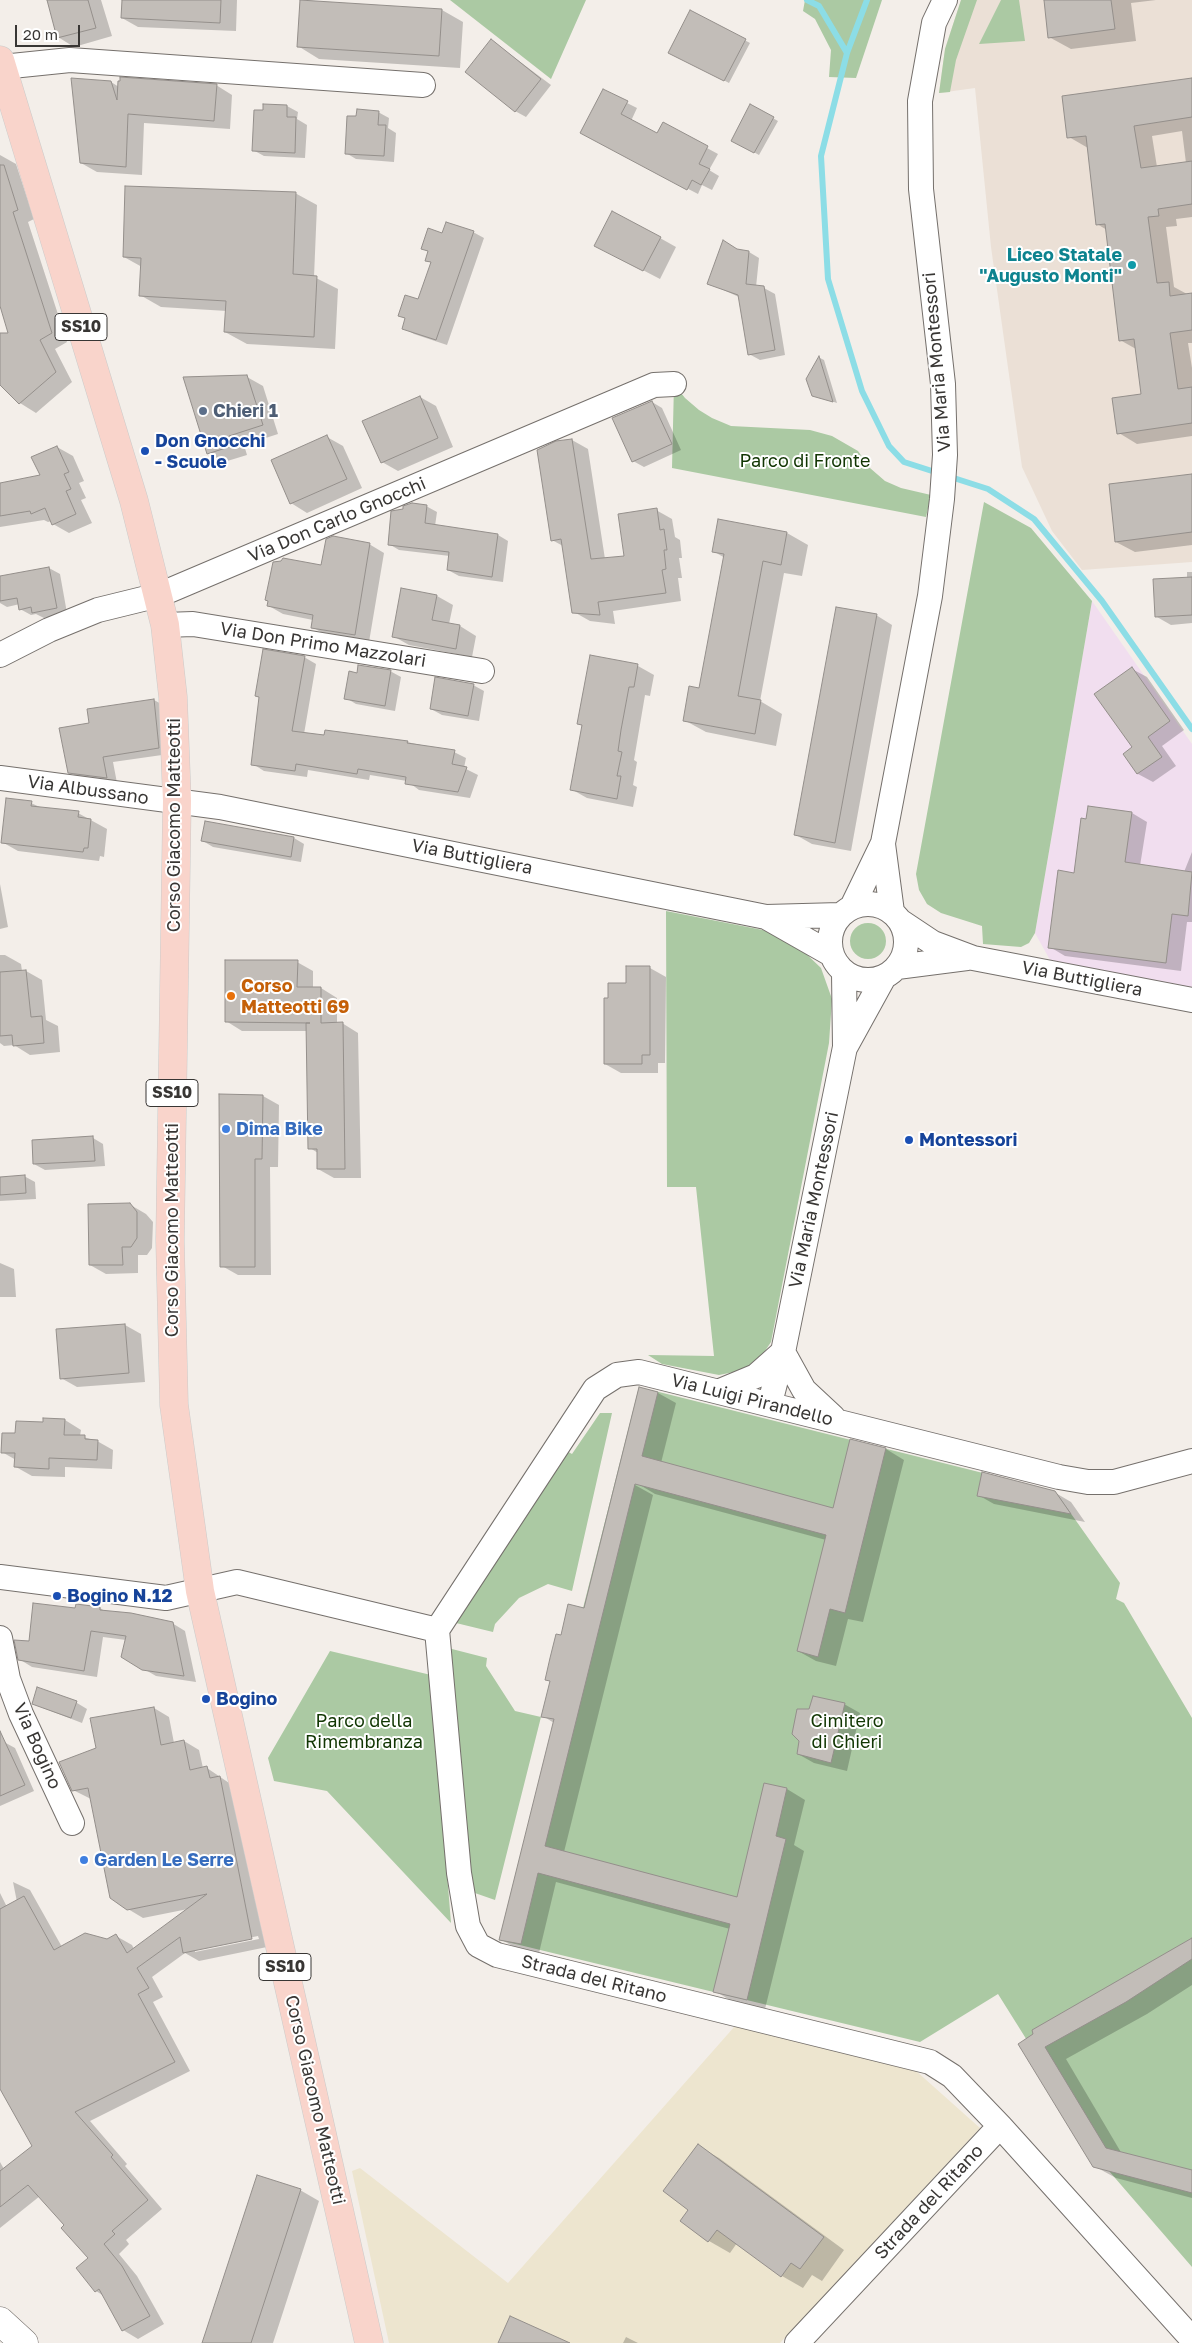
<!DOCTYPE html>
<style>
body{margin:0}
#map{position:relative;width:1192px;height:2343px;overflow:hidden;background:#f3eee9;font-family:"Golos Text",sans-serif}
canvas{display:block}
.scale{position:absolute;left:15px;top:25px;width:65px;height:22px;box-sizing:border-box;border:2px solid #383634;border-top:0;padding-left:6px;font-size:15px;line-height:18px;white-space:nowrap;color:#383634;-webkit-text-stroke:4px #fff;paint-order:stroke}
</style>
<div id="map">
<canvas width="1192" height="2343"></canvas>
<div class="scale">20 m</div>
</div>
<script>
const context = document.querySelector('canvas').getContext('2d');
context.lineJoin = 'round';
function fill(path, color) {
  context.fillStyle = color;
  context.fill(path, 'evenodd');
}
function toPath(rows) {
  const path = new Path2D();
  for (const r of rows) {
    if (r.length === 3) {
      path.moveTo(r[0] + r[2], r[1]);
      path.arc(r[0], r[1], r[2], 0, 2 * Math.PI);
      continue;
    }
    path.moveTo(r[0], r[1]);
    for (let i = 2; i < r.length; i += 2) path.lineTo(r[i], r[i + 1]);
  }
  return path;
}
function stroke(path, color, width, dash) {
  context.strokeStyle = color;
  context.lineWidth = width;
  context.lineCap = dash ? 'butt' : 'round';
  context.setLineDash(dash || []);
  context.stroke(path);
}
function label(font, color, halo, rows, align = 'center') {
  context.font = font + ' "Golos Text",sans-serif';
  context.lineWidth = 4;
  context.setLineDash([]);
  context.textBaseline = 'middle';
  context.strokeStyle = halo;
  context.fillStyle = color;
  for (const [text, x, y, turn = 0] of rows) {
    context.save();
    context.translate(x, y);
    context.rotate((+turn || 0) * Math.PI / 180);
    context.textAlign = isNaN(turn) ? turn : align;
    if (halo) context.strokeText(text, 0, 0);
    context.fillText(text, 0, 0);
    context.restore();
  }
}
fill(toPath([
 [1092,601,1192,744,1192,988,1050,960,1035,933]
]), '#f1deef');
fill(toPath([
 [735,2026,915,2070,980,2128,780,2343,389,2343,352,2171,360,2168,508,2283]
]), '#ede5cf');
fill(toPath([
 [961,0,1192,0,1192,562,1082,570,1052,531,1022,467,991,247,975,88,939,93,945,49]
]), '#ebe0d6');
fill(toPath([
 [450,0,586,0,551,79],
 [805,0,882,0,856,78,829,77,831,50,815,19,803,11],
 [961,0,977,0,956,60,950,92,939,93,945,49],
 [1001,0,1019,0,1025,41,979,44],
 [674,384,685,398,699,410,712,418,731,426,810,430,832,436,858,451,870,468,885,481,901,488,931,495,926,517,672,468],
 [984,502,1031,528,1092,601,1035,933,1029,943,1021,947,983,944,982,926,941,913,927,904,919,890,916,874],
 [666,911,773,932,799,947,821,968,832,999,829,1043,771,1342,763,1354,744,1370,719,1375,662,1364,648,1355,714,1356,696,1187,667,1187],
 [868,941,18],
 [639,1387,1055,1491,1120,1583,1116,1599,1124,1603,1192,1718,1192,2267,1109,2171,998,1994,920,2042,499,1940],
 [600,1413,612,1413,572,1591,548,1584,519,1598,495,1624,493,1632,456,1623,565,1450,572,1454],
 [448,1648,487,1658,486,1666,515,1711,541,1717,495,1900,472,1892],
 [330,1651,431,1675,451,1923,327,1791,274,1781,268,1758]
]), '#abc9a3');
fill(toPath([
 [48,0,101,0,112,36,74,47,58,37],
 [123,0,237,0,236,31,138,27,122,18],
 [1045,0,1156,0,1131,3,1136,41,1071,49,1049,37],
 [442,10,463,22,460,68,319,59,298,46],
 [691,12,750,43,729,83,670,52],
 [491,40,551,85,526,117,515,111],
 [1192,80,1192,217,1176,219,1177,226,1166,227,1174,287,1187,294,1192,295,1192,343,1188,343,1192,368,1192,436,1137,444,1119,433,1142,395,1136,349,1120,340,1107,230,1097,224,1088,148,1069,137],
 [1182,131,1186,163,1157,167,1152,136],
 [111,82,119,87,216,85,232,95,230,129,144,123,142,175,97,172,81,163],
 [627,103,637,108,631,121,658,135,663,124,718,154,709,170,719,176,712,190,702,185,698,194,592,139],
 [265,105,287,106,298,112,297,119,307,125,305,158,264,156,253,150],
 [751,106,778,121,759,155,732,140],
 [378,112,389,118,388,128,396,133,394,162,356,159,346,153],
 [0,155,16,164,34,219,28,222,67,342,55,349,72,382,36,413,20,403,0,383,0,334,10,334,0,301],
 [295,193,317,205,314,277,338,289,335,349,247,344,225,332,227,311,161,307,140,295,142,267,124,257],
 [473,232,484,238,447,345,414,334,403,328,406,319,400,315,419,301,432,263,426,260,429,252,422,248,443,234],
 [660,238,676,247,660,279,612,254],
 [738,251,749,252,759,258,756,287,764,288,775,294,785,355,760,360,749,354,739,297,708,283],
 [820,358,824,360,837,403,813,395,808,379],
 [247,377,263,386,278,434,244,445,247,455,224,462,208,453],
 [420,397,436,406,453,447,398,471,382,462],
 [652,402,662,408,681,450,644,467,633,461],
 [327,437,343,446,362,488,307,513,291,503],
 [572,440,588,449,605,559,626,557,656,510,672,519,675,537,680,540,682,558,679,558,682,578,678,578,681,601,613,611,615,624,590,621,574,612,563,546,552,540],
 [57,447,73,456,84,481,79,483,86,498,81,500,92,523,69,533,53,524,52,521,48,522,44,520,0,527,0,484,41,476],
 [1192,475,1192,545,1135,552,1116,542],
 [426,506,437,512,435,526,498,535,508,541,503,582,459,576,448,570,450,556,399,550,389,544],
 [787,533,808,545,802,576,784,573,760,701,782,714,776,746,706,732,684,720,700,689,725,558,713,551],
 [369,544,384,553,369,642,326,635,312,627,313,620,283,614,269,606,281,562,322,567],
 [49,568,60,574,67,613,44,618,36,614,31,615,20,609,20,604,7,607,0,603,0,577],
 [1187,572,1192,572,1192,632,1192,623,1171,625,1157,617,1187,578],
 [437,596,453,605,449,624,460,626,476,636,472,657,409,645,393,636],
 [876,615,892,625,851,851,812,844,796,835],
 [304,657,316,664,304,734,407,742,454,752,466,758,464,768,478,775,470,798,419,790,407,781,370,775,369,780,308,770,307,777,264,771,253,764],
 [638,666,654,675,650,696,645,695,634,760,637,762,633,785,637,787,633,807,587,798,571,789,583,726,578,723],
 [1132,669,1147,677,1184,730,1162,746,1176,766,1153,782,1138,774,1125,754,1134,748],
 [390,671,401,677,395,711,356,704,346,698,358,674],
 [473,685,484,691,479,721,442,715,431,709],
 [154,700,165,706,169,754,113,762,117,783,80,778,69,772,91,724,89,710],
 [31,803,42,808,78,813,107,829,104,857,100,856,99,861,18,851,2,842],
 [1132,813,1147,822,1140,866,1184,872,1192,852,1192,922,1187,922,1181,971,1065,956,1050,947,1075,874,1087,820],
 [294,838,304,844,301,862,213,847,203,841],
 [0,884,8,927,0,929],
 [0,955,5,955,21,964,22,971,26,971,42,980,46,1020,58,1026,60,1052,30,1055,14,1045,4,1046,0,1043],
 [297,962,313,971,313,988,321,988,337,998,337,1023,342,1023,358,1033,361,1178,334,1178,318,1169,318,1153,310,1148,308,1031,242,1031,226,1021],
 [650,968,666,977,665,1063,658,1063,658,1073,621,1073,605,1064,609,999],
 [220,1096,263,1096,279,1105,278,1167,270,1167,271,1275,238,1275,222,1266],
 [93,1138,103,1144,105,1166,45,1170,34,1164],
 [24,1176,35,1182,36,1199,0,1201,0,1178],
 [129,1204,146,1214,153,1222,152,1248,147,1255,138,1255,138,1273,106,1274,90,1265],
 [0,1263,14,1269,16,1297,0,1297],
 [125,1325,141,1334,145,1382,77,1387,61,1378],
 [639,1388,658,1393,676,1403,661,1463,834,1509,851,1441,886,1449,904,1460,863,1622,848,1619,836,1666,816,1661,798,1651,826,1540,655,1494,635,1482,635,1485,653,1495,564,1852,738,1898,787,1789,805,1800,794,1845,804,1851,765,2009,733,2002,715,1991,730,1929,556,1882,539,1953,518,1949,500,1939,554,1723,543,1716,562,1636,584,1609],
 [65,1420,81,1430,80,1436,97,1441,113,1450,112,1469,65,1467,65,1477,32,1476,16,1467,16,1460,2,1452,17,1435,44,1424],
 [1054,1492,1071,1502,1085,1522,994,1504,978,1495],
 [100,1608,106,1612,172,1623,185,1631,196,1682,156,1676,123,1657,126,1640,103,1637,97,1677,32,1667,19,1659,30,1642,76,1609],
 [37,1689,77,1703,87,1709,82,1723,43,1708],
 [844,1704,860,1713,847,1771,814,1763,798,1754,810,1710],
 [154,1708,169,1717,174,1743,184,1741,199,1750,203,1768,207,1768,235,1787,267,1947,199,1961,185,1953,152,1977,163,1997,153,2002,190,2071,90,2121,127,2164,125,2166,162,2209,126,2240,129,2244,119,2254,137,2276,164,2324,138,2339,123,2330,104,2296,96,2291,89,2258,65,2226,40,2196,0,2228,0,2162,4,2169,34,2146,0,2086,0,1893,7,1907,17,1902,13,1882,30,1890,62,1947,107,1940,116,1936,132,1945,134,1949,188,1909,143,1918,128,1909,91,1799,73,1790,97,1749],
 [258,1936,259,1939,195,1952,195,1949],
 [4,1742,15,1748,34,1791,0,1806,0,1744],
 [1192,1939,1192,1985,1147,2014,1066,2059,1122,2154,1192,2171,1192,2198,1116,2178,1094,2166,1020,2044],
 [698,2146,719,2158,844,2250,822,2281,812,2275,803,2288,782,2276,737,2243,730,2253,709,2241,690,2210],
 [300,2190,319,2201,273,2343,204,2343],
 [626,2337,638,2343,623,2343]
]), '#0003');
stroke(toPath([
 [807,0,819,6,847,53],
 [867,0,847,53,821,156,828,279,862,391,889,446,904,462,988,489,1034,519,1102,601,1192,729]
]), '#8cdde6', 6);
const building = toPath([
 [47,0,88,0,96,28,57,38,47,0],
 [122,0,221,0,220,23,121,18,122,0],
 [300,0,442,9,439,56,297,47,300,0],
 [1044,0,1111,0,1115,29,1048,38,1044,0],
 [690,10,746,39,724,81,668,53,690,10],
 [491,39,541,79,515,112,465,72,491,39],
 [120,77,217,84,214,121,128,114,126,167,80,163,71,78,111,81,117,100,118,81,120,81,120,77],
 [1192,78,1192,117,1134,126,1141,168,1192,161,1192,204,1158,209,1159,216,1148,217,1157,283,1169,282,1170,296,1192,293,1192,330,1170,333,1178,389,1192,387,1192,423,1117,434,1112,398,1141,394,1134,339,1119,341,1105,224,1096,225,1086,136,1067,138,1062,96,1192,78],
 [603,89,628,101,621,114,657,133,663,122,708,146,699,164,710,169,701,185,692,180,687,190,580,133,603,89],
 [263,104,287,105,287,117,296,117,295,153,252,151,254,110,263,110,263,104],
 [750,104,774,117,754,153,731,141,750,104],
 [357,109,379,111,378,125,386,125,384,156,345,154,347,116,356,116,357,109],
 [0,165,4,165,18,210,13,212,52,333,40,340,56,372,19,404,0,385,0,333,8,333,0,306,0,165],
 [125,186,296,192,293,274,317,276,314,337,224,332,226,301,139,296,141,258,123,257,125,186],
 [612,211,661,237,643,271,594,246,612,211],
 [446,222,474,231,436,340,402,329,405,318,398,316,405,295,418,299,431,262,425,261,428,251,421,249,428,228,442,233,446,222],
 [723,240,737,249,749,251,746,284,764,286,775,350,748,355,738,295,707,284,723,240],
 [819,356,833,402,812,396,806,379,819,356],
 [247,375,263,425,229,436,232,446,207,454,183,377,247,375],
 [420,396,438,438,381,463,362,421,420,396],
 [652,401,672,444,632,462,612,418,652,401],
 [327,435,347,479,290,504,271,460,327,435],
 [572,439,591,559,624,556,618,514,657,508,660,530,664,529,667,550,664,550,666,569,662,570,666,593,598,602,600,615,572,613,561,539,551,541,537,450,556,441,572,439],
 [57,446,69,472,64,474,71,489,66,491,76,514,52,525,45,508,31,514,30,511,0,516,0,483,40,475,31,457,57,446],
 [1192,474,1192,532,1115,542,1109,484,1192,474],
 [412,503,427,505,425,523,498,534,492,577,447,570,449,552,388,545,391,511,403,509,403,506,412,503],
 [718,519,787,532,781,565,763,561,738,696,761,700,755,734,683,721,689,686,699,688,724,554,712,552,718,519],
 [333,536,370,543,355,635,311,628,313,615,267,606,268,601,265,600,273,562,281,561,283,558,321,565,326,539,333,536],
 [49,567,57,608,32,613,31,607,19,610,17,598,0,601,0,576,49,567],
 [1192,577,1192,615,1155,617,1153,579,1192,577],
 [401,588,437,595,432,620,460,625,456,649,392,637,401,588],
 [836,607,877,614,835,843,794,835,836,607],
 [263,649,305,656,292,731,324,735,325,730,408,741,407,743,455,750,452,764,467,767,458,792,405,784,406,777,358,769,357,774,296,764,295,771,251,765,259,697,255,696,263,649],
 [590,655,638,664,634,687,629,687,621,730,618,751,622,752,617,776,621,776,617,799,570,790,582,725,577,724,590,655],
 [358,665,391,670,385,706,344,699,349,671,357,673,358,665],
 [1132,667,1170,721,1148,737,1162,757,1137,774,1123,754,1132,747,1094,694,1132,667],
 [435,677,474,684,468,716,430,709,435,677],
 [154,699,159,748,103,757,107,778,68,773,59,728,89,723,87,709,154,699],
 [6,798,32,801,31,806,79,811,78,817,91,819,88,848,84,848,83,852,1,843,6,798],
 [1088,806,1132,812,1125,862,1192,872,1188,916,1172,914,1166,963,1048,948,1058,870,1074,873,1081,818,1086,819,1088,806],
 [205,821,294,837,291,857,201,841,205,821],
 [225,960,298,960,297,987,321,987,321,1023,343,1022,345,1169,317,1169,317,1149,308,1149,306,1023,310,1023,225,1022,225,960],
 [626,966,650,966,650,1055,642,1055,642,1064,604,1064,604,998,608,998,608,983,626,983,626,966],
 [26,970,31,1017,42,1016,44,1043,13,1046,12,1035,0,1036,0,972,26,970],
 [219,1094,263,1095,262,1159,255,1159,255,1267,220,1267,219,1094],
 [93,1136,95,1161,33,1164,32,1140,93,1136],
 [25,1175,26,1193,0,1195,0,1177,25,1175],
 [130,1203,137,1212,137,1238,131,1247,122,1247,123,1265,89,1265,88,1204,130,1203],
 [125,1324,129,1373,60,1379,56,1329,125,1324],
 [639,1387,658,1392,642,1456,833,1508,850,1439,886,1448,845,1613,830,1609,818,1657,797,1651,826,1535,635,1484,545,1846,737,1897,764,1783,787,1788,776,1836,786,1839,747,2000,713,1992,730,1924,538,1873,521,1944,499,1940,554,1719,541,1717,550,1681,545,1680,550,1658,556,1634,561,1635,568,1604,584,1608,639,1387],
 [43,1418,65,1419,64,1435,85,1435,85,1439,98,1440,97,1460,49,1458,49,1469,14,1467,15,1453,1,1453,2,1433,15,1433,16,1421,43,1422,43,1418],
 [982,1472,1055,1491,1071,1514,977,1496,982,1472],
 [33,1603,75,1608,76,1604,100,1607,100,1610,131,1613,173,1622,184,1676,142,1670,121,1657,126,1636,91,1631,84,1671,18,1660,14,1640,29,1641,33,1603],
 [37,1687,77,1701,71,1718,32,1704,37,1687],
 [813,1696,845,1703,831,1763,797,1754,799,1741,792,1734,797,1709,809,1709,813,1696],
 [154,1707,161,1745,184,1740,190,1770,207,1766,210,1778,220,1776,252,1939,183,1953,180,1937,137,1968,149,1988,138,1994,175,2062,75,2112,113,2155,111,2157,148,2200,112,2231,115,2234,104,2244,122,2266,150,2316,122,2331,99,2289,95,2292,76,2268,88,2258,61,2228,64,2225,28,2185,0,2207,0,2171,32,2146,0,2089,0,1909,24,1896,54,1950,85,1933,107,1939,116,1934,127,1953,207,1894,127,1910,110,1898,88,1788,72,1791,59,1762,96,1748,90,1718,154,1707],
 [0,1731,25,1785,0,1796,0,1731],
 [1192,1938,1192,1959,1126,2002,1045,2047,1106,2148,1192,2170,1192,2193,1093,2167,1018,2044,1033,2034,1032,2030,1192,1938],
 [698,2144,824,2237,800,2269,791,2263,781,2277,717,2230,708,2242,680,2221,688,2210,663,2191,698,2144],
 [257,2175,301,2189,251,2343,202,2343,257,2175],
 [510,2316,570,2343,498,2343,510,2316]
]);
fill(building, '#c2bdb8');
stroke(building, '#948f8b', 1);
const street = toPath([
 [2,67,70,60,423,85],
 [165,625,193,624,482,671],
 [0,655,49,630,98,610,159,595,654,385,674,384],
 [0,778,220,807,766,917,840,915],
 [883,844,892,912],
 [868,942,38],
 [852,907,883,843,930,596,942,499,945,455,943,384,921,189,920,101,934,23,945,0],
 [766,917,831,954],
 [900,921,933,943,973,958,1192,1000],
 [897,967,967,958],
 [846,1046,884,977],
 [720,1391,756,1376,783,1352,804,1390,833,1417],
 [770,1403,783,1352,845,1047,844,973],
 [0,1577,166,1598,237,1582,437,1630],
 [437,1630,459,1873,468,1926,478,1945,497,1955,930,2062,952,2076,1000,2126,797,2343],
 [437,1630,595,1389,617,1375,639,1372,1059,1477,1088,1482,1114,1482,1192,1461],
 [0,1638,8,1679,21,1714,72,1823],
 [1000,2126,1192,2339]
]);
const secondary = toPath([
 [0,2321,24,2343]
]);
const primary = toPath([
 [0,60,134,501,165,625,173,697,177,801,170,1240,174,1405,200,1591,369,2343]
]);
stroke(street, '#75706c', 26);
stroke(secondary, '#75706c', 29);
stroke(primary, '#cbcbca', 29);
stroke(street, '#fff', 24);
stroke(secondary, '#fff', 28);
stroke(primary, '#f9d4cb', 28);
for (const [x, y, r, color] of [
 [1132,265,5,"#0f9aa8"],
 [203,411,5,"#5c6f8a"],
 [145,451,5,"#1a4fb4"],
 [231,996,5,"#e8710a"],
 [226,1129,5,"#3f7fe0"],
 [909,1140,5,"#1a4fb4"],
 [57,1596,5,"#1a4fb4"],
 [206,1699,5,"#1a4fb4"],
 [84,1860,5,"#3f7fe0"]
]) {
  const dot = new Path2D();
  dot.arc(x, y, r, 0, 2 * Math.PI);
  context.fillStyle = color;
  context.fill(dot);
  stroke(dot, '#fff', 2);
}
for (const [x, y, w] of [
 [81,327,52],
 [172,1093,52],
 [285,1967,52]
]) {
  const box = new Path2D();
  box.roundRect(x - w / 2, y - 13.5, w, 27, 4);
  context.fillStyle = '#fff';
  context.fill(box);
  stroke(box, '#383634', 1);
}
label('bold 16px', '#383634', null, [
 ["SS10",81,327],
 ["SS10",172,1093],
 ["SS10",285,1967]
]);
label('bold 18px', '#0d838f', '#fff', [
 ["Liceo Statale",1122,255],
 ["\"Augusto Monti\"",1122,276]
], 'right');
label('18px', '#383634', '#fff', [
 ["Via Maria Montessori",937,362,-95],
 ["Via Don Carlo Gnocchi",337,520,-23],
 ["Via Don Primo Mazzolari",323,645,9],
 ["Via Albussano",88,790,8],
 ["Corso Giacomo Matteotti",174,825,-90],
 ["Via Buttigliera",472,857,11],
 ["Via Buttigliera",1082,979,11],
 ["Via Maria Montessori",814,1200,-78],
 ["Corso Giacomo Matteotti",172,1230,-90],
 ["Via Luigi Pirandello",752,1400,14],
 ["Via Bogino",37,1746,66],
 ["Strada del Ritano",594,1979,14],
 ["Corso Giacomo Matteotti",315,2100,77],
 ["Strada del Ritano",929,2202,-47]
]);
label('bold 18px', '#4e5e75', '#fff', [
 ["Chieri 1",213,411]
], 'left');
label('bold 18px', '#164399', '#fff', [
 ["Don Gnocchi",155,441],
 ["- Scuole",155,462],
 ["Montessori",919,1140],
 ["Bogino N.12",67,1596],
 ["Bogino",216,1699]
], 'left');
label('18px', '#113603', '#fff', [
 ["Parco di Fronte",805,461],
 ["Parco della",364,1721],
 ["Rimembranza",364,1742],
 ["Cimitero",847,1721],
 ["di Chieri",847,1742]
]);
label('bold 18px', '#c56008', '#fff', [
 ["Corso",241,986],
 ["Matteotti 69",241,1007]
], 'left');
label('bold 18px', '#366cbe', '#fff', [
 ["Dima Bike",236,1129],
 ["Garden Le Serre",94,1860]
], 'left');
</script>
